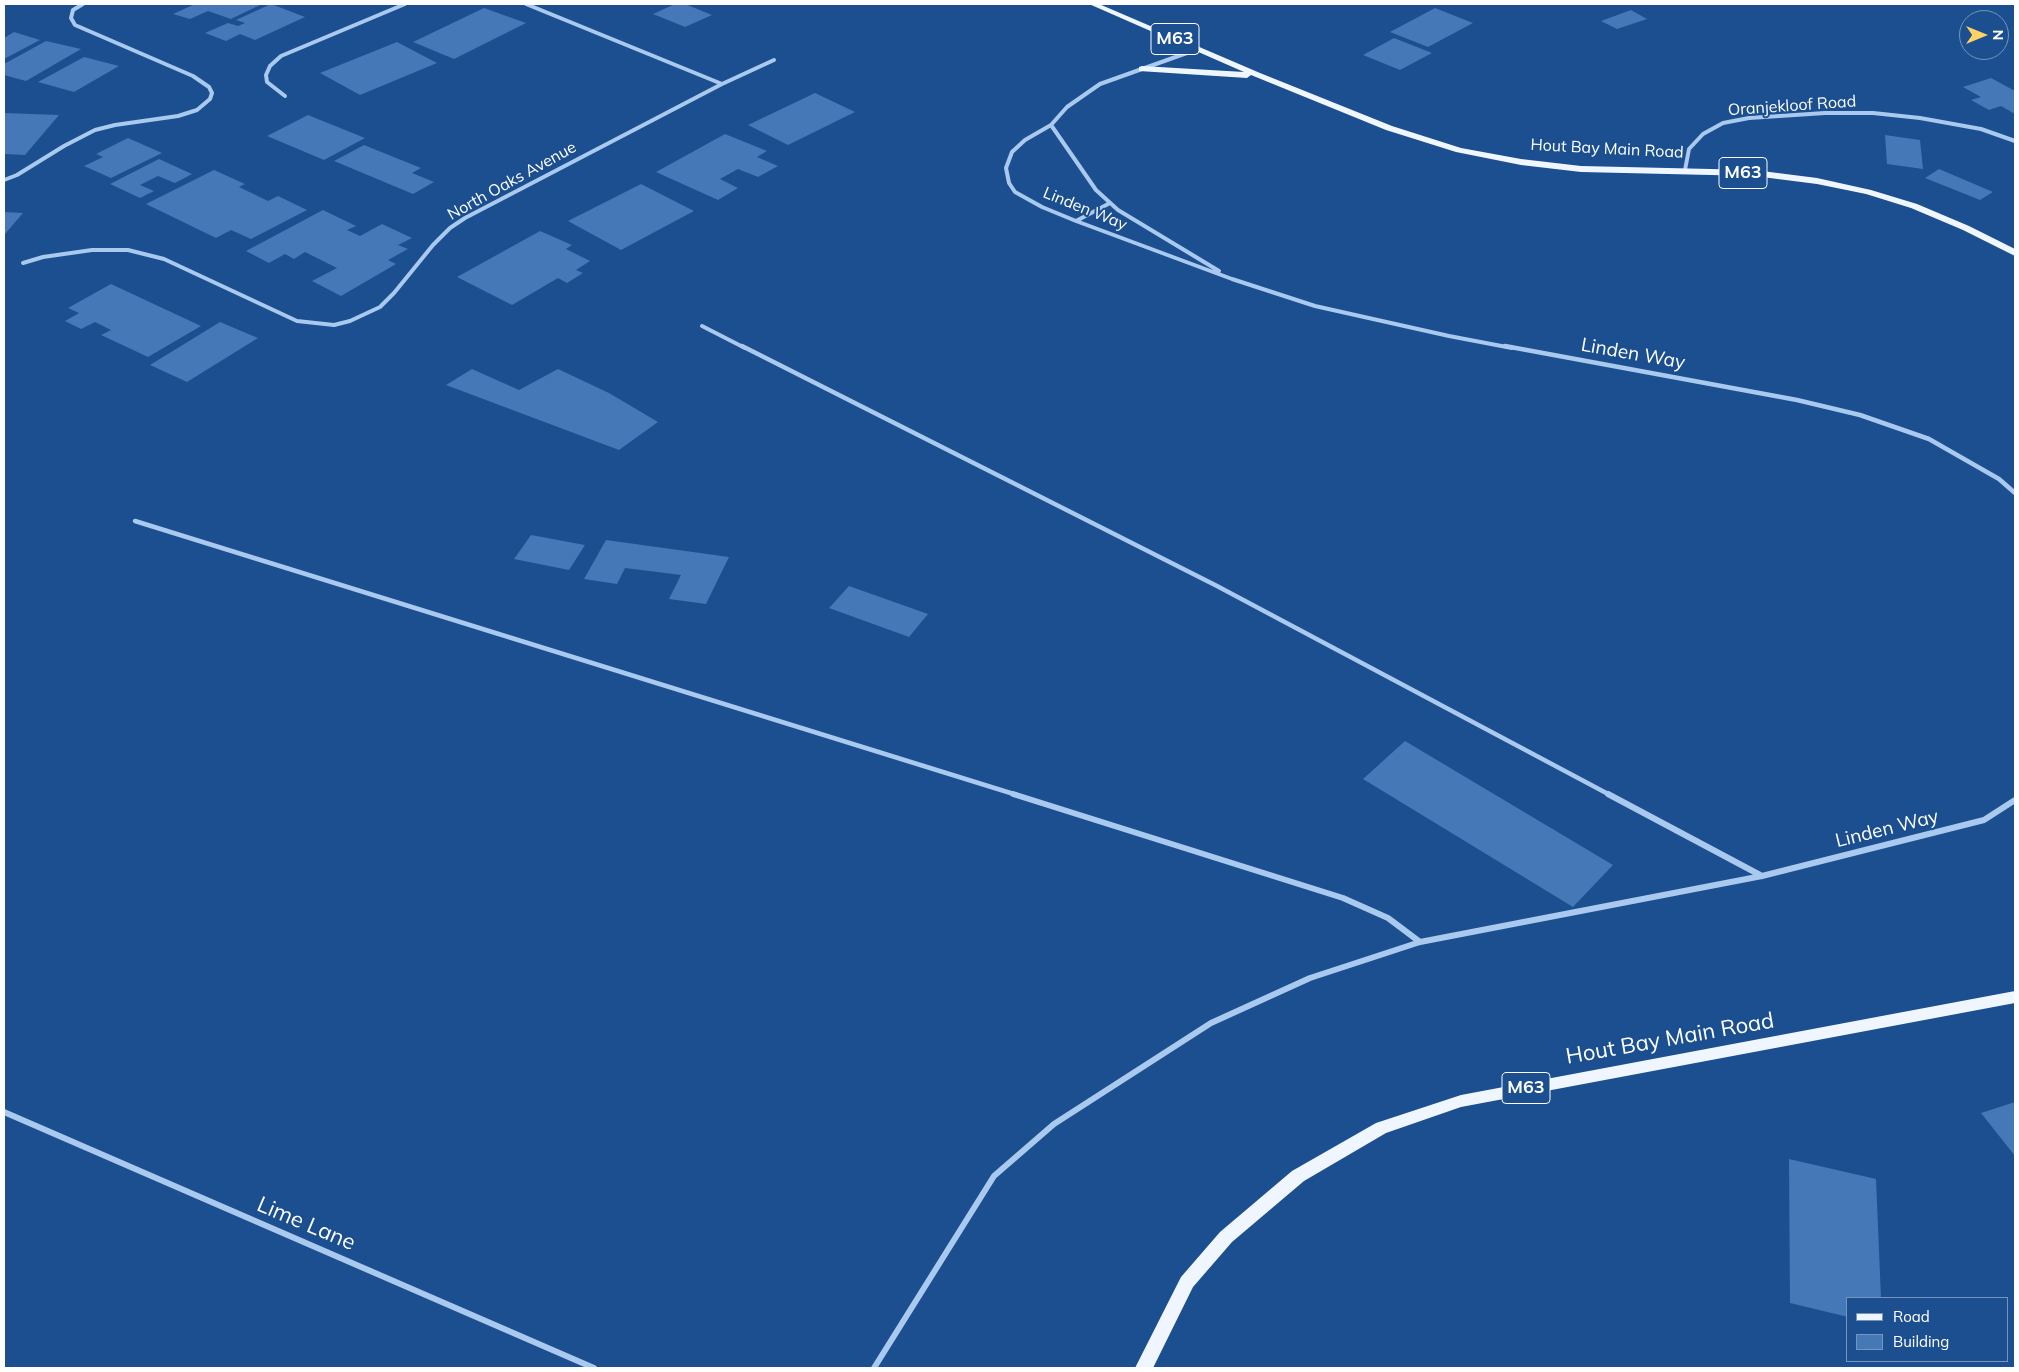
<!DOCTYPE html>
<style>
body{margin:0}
#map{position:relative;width:2019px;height:1372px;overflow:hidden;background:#1b4f8f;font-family:Mulish,sans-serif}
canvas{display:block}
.frame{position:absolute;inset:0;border:5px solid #fff;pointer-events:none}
.legend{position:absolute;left:1846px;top:1297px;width:162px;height:65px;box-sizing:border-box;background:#1b4f8f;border:1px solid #7695bc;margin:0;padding:6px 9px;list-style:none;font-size:15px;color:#fff}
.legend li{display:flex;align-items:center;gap:10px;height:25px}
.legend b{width:25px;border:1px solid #7695bc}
.north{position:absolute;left:1959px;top:10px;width:50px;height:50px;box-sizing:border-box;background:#1b4f8f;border:1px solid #7695bc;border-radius:50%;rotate:90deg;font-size:14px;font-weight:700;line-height:20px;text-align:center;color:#fff}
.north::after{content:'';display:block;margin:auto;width:18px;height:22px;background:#ffd166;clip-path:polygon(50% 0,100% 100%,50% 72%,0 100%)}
</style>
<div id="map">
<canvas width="2019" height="1372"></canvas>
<div class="frame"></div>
<ul class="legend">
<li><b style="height:6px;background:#f0f6ff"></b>Road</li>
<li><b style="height:14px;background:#4478b7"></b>Building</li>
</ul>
<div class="north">N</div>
</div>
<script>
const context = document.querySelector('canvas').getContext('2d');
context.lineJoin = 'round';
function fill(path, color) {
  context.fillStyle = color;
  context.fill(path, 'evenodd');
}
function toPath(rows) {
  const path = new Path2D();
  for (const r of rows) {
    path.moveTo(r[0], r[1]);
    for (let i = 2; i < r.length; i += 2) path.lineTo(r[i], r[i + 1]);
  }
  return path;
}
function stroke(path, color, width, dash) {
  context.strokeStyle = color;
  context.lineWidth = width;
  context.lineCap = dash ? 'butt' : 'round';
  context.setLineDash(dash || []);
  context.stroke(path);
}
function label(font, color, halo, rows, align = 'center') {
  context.font = font + ' Mulish,sans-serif';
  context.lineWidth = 4;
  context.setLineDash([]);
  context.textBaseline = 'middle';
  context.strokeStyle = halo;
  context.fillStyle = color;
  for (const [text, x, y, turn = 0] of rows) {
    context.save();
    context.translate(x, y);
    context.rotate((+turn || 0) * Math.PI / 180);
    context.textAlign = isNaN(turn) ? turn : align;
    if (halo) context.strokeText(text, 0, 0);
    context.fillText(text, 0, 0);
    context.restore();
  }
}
fill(toPath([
 [195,4,262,4,231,19,208,11,190,19,173,14],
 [271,4,305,17,255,40,240,34,226,41,205,33,228,23,238,26,245,23,236,20],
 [675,4,685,4,712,15,685,27,653,14],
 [484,8,526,23,454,59,413,42],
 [1435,8,1473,23,1428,47,1390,32],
 [1631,10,1647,19,1617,29,1601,21],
 [14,32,40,40,4,59,4,38],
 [1394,38,1432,53,1400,70,1363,55],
 [46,41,81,49,26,81,4,75,4,64],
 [397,42,437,63,360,95,320,73],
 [84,57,119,66,74,92,38,82],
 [1991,78,2015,91,2015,114,2001,106,1989,110,1971,100,1981,97,1963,87],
 [815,93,855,112,788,145,748,125],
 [4,113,59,115,25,155,4,154],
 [308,115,365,138,324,160,267,136],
 [725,134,767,151,757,157,778,166,758,177,738,169,720,179,738,188,718,200,656,172],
 [1885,135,1920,140,1923,169,1887,164],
 [128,138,162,153,111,178,84,166,103,157,96,154],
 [364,145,421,168,412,173,434,182,413,194,334,161],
 [159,159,192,174,175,183,158,176,140,185,154,191,140,198,110,184],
 [1939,169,1993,192,1980,200,1925,178],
 [214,170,245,184,239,187,268,201,278,196,307,210,251,239,231,230,216,238,146,204],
 [641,184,694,211,621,250,568,221],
 [323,210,356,226,347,230,360,236,382,224,412,238,398,245,408,249,388,260,396,264,341,296,312,281,337,268,305,252,294,259,285,254,269,263,246,251],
 [4,212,23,213,5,234,4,234],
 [540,231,572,245,566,249,590,261,576,270,583,273,567,283,558,278,512,305,457,277],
 [111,284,201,326,148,357,101,335,111,330,95,322,81,329,65,321,79,313,68,308],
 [220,322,258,338,187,382,150,365],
 [472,369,519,390,558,369,609,393,658,422,619,450,446,385],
 [531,535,585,545,569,570,514,559],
 [606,540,729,557,706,604,669,599,681,575,625,568,617,584,584,579],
 [849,586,928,614,909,637,829,608],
 [1405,741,1613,865,1573,907,1363,779],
 [2015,1102,2015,1156,1981,1113],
 [1789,1159,1876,1179,1881,1298,1848,1298,1848,1317,1790,1303]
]), '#4478b7');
stroke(toPath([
 [526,4,722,84],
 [1198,49,1100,84,1067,107,1051,125,1025,140,1012,152,1006,168,1009,183,1015,192,1042,207,1076,221,1232,279,1315,306,1449,336,1512,348],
 [285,96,267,82,266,75,270,66,281,56,405,4],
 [1051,125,1096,190,1118,210,1219,271],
 [1685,170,1689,149,1703,134,1723,123,1749,118,1825,113,1873,113,1920,118,1981,129,2015,141],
 [4,180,17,175,64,146,95,130,115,125,178,116,197,110,210,99,212,93,209,87,193,76,75,25,71,18,73,10,83,4],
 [1076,221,1110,203],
 [23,263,43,257,92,250,128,250,164,259,297,321,334,325,350,321,380,307,394,293,433,245,450,228,465,218,722,84,774,60],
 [702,326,745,348]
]), '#a9c9ee', 4);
stroke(toPath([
 [742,346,1217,586,1610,795],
 [1505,346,1797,400,1860,415,1929,439,1999,479,2015,493],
 [135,521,1017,795]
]), '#a9c9ee', 4.5);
stroke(toPath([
 [1013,794,1343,898,1388,918,1420,942],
 [1608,794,1762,876],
 [4,1112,594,1368],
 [874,1368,994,1176,1054,1124,1211,1023,1310,978,1420,942,1762,876,1984,820,2015,800]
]), '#a9c9ee', 6);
fill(toPath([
 [1089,4,1099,4,1260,73,1392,126,1461,148,1521,159,1581,166,1754,170,1817,178,1871,190,1917,204,1969,226,2015,249,2015,256,1963,230,1911,208,1866,194,1817,184,1754,176,1581,172,1521,165,1456,152,1386,130,1251,75,1247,78,1139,71,1139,67,1142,66,1244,72,1089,4],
 [2015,991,2015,1003,1461,1107,1386,1133,1304,1181,1232,1242,1193,1287,1153,1368,1135,1368,1181,1277,1220,1232,1292,1171,1376,1123,1461,1095,2015,991]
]), '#f0f6ff');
label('16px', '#fff', '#1b4f8f', [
 ["Oranjekloof Road",1792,106,-4],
 ["Hout Bay Main Road",1607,149,3],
 ["North Oaks Avenue",512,181,-29],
 ["Linden Way",1085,209,22]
]);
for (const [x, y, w] of [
 [1175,39,48],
 [1743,173,48],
 [1526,1088,48]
]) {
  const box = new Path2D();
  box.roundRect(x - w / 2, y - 15.5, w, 31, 4);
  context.fillStyle = '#1b4f8f';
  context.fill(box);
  stroke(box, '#fff', 1);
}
label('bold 18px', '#fff', null, [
 ["M63",1175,39],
 ["M63",1743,173],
 ["M63",1526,1088]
]);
label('19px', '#fff', '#1b4f8f', [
 ["Linden Way",1633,354,10],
 ["Linden Way",1887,829,-14]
]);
label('22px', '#fff', '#1b4f8f', [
 ["Hout Bay Main Road",1670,1039,-10],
 ["Lime Lane",306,1224,23]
]);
</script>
